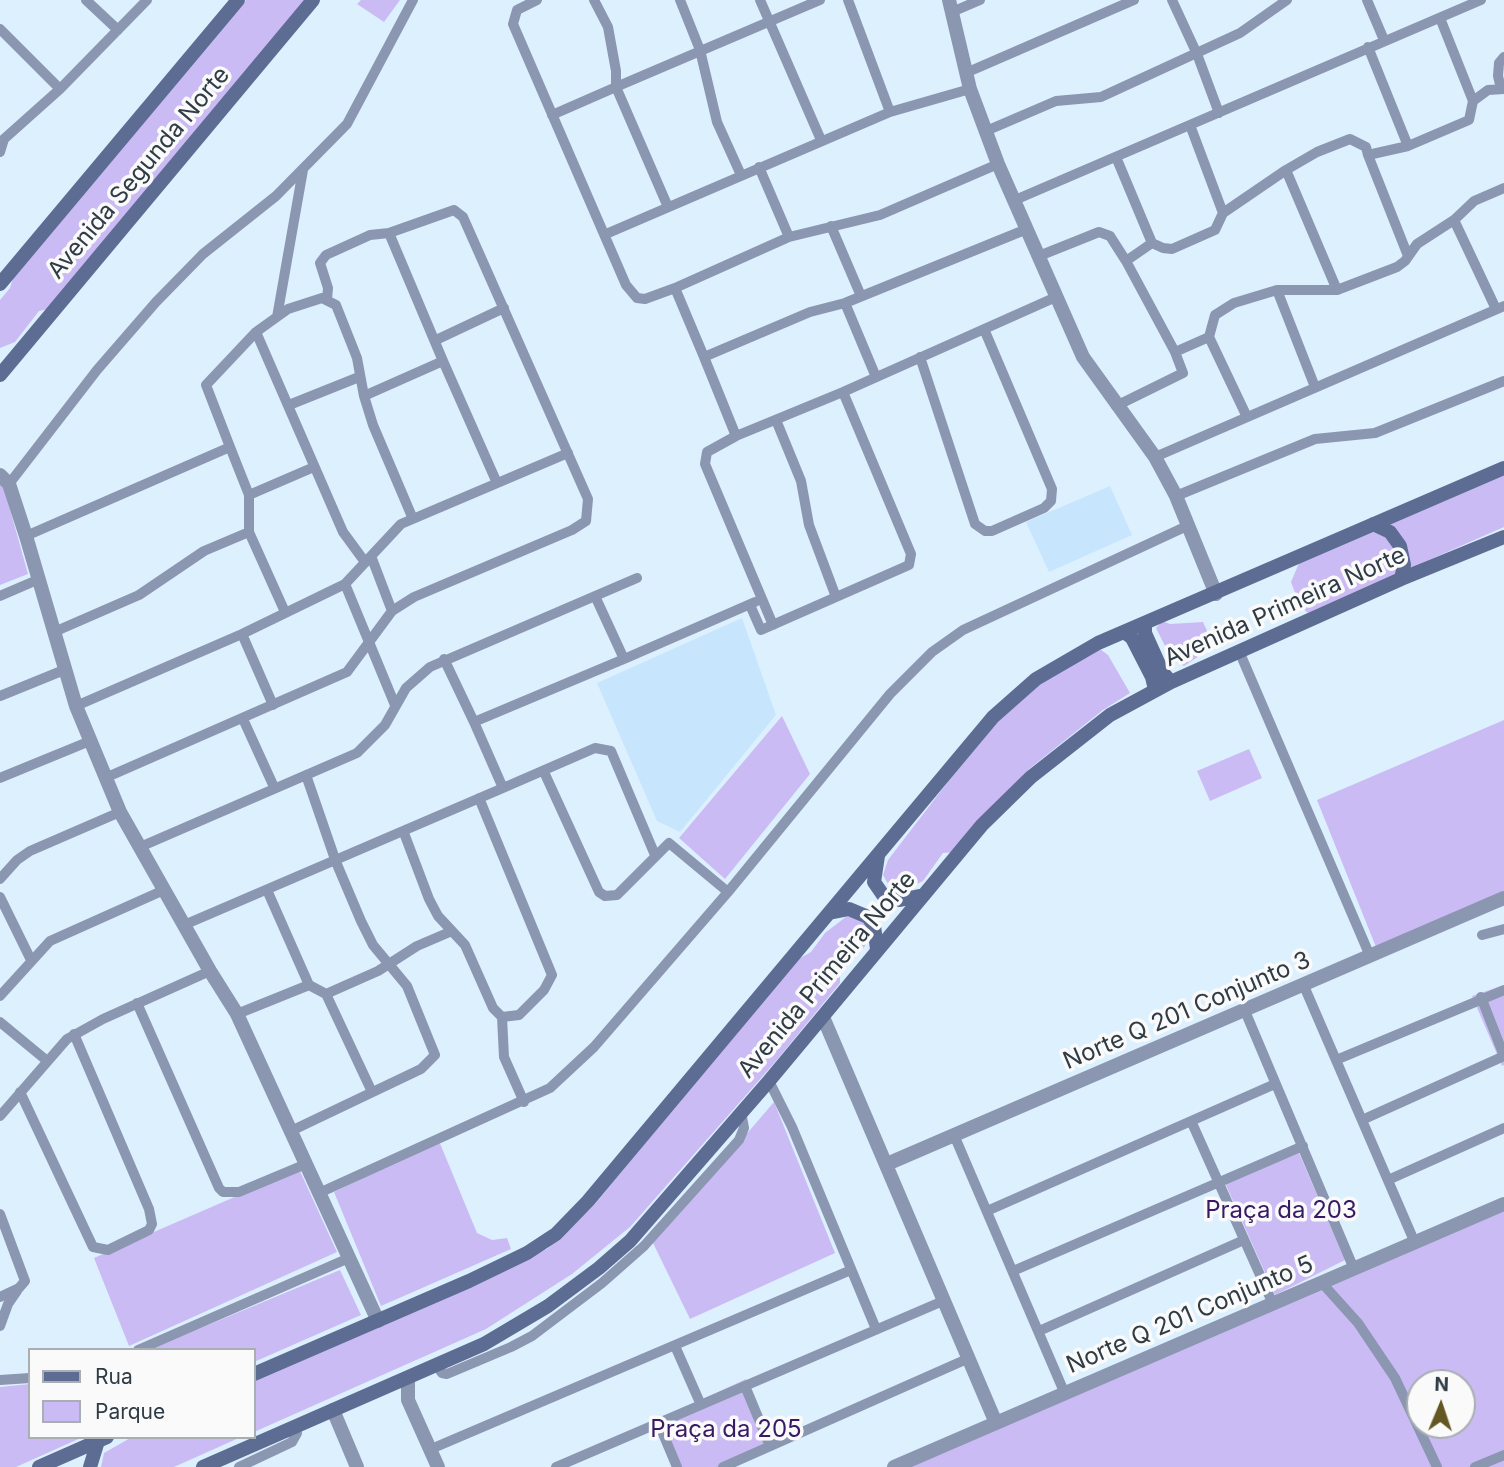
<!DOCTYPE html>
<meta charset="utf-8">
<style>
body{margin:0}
#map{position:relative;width:1504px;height:1467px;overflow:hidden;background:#ddf0fe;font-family:Inter,sans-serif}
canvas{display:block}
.legend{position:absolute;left:28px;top:1348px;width:228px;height:91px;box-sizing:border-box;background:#fafafa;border:2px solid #a9aeb2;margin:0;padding:9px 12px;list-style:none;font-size:21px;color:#2f3c45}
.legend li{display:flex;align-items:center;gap:14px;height:35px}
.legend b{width:35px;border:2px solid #a9aeb2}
.north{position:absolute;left:1406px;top:1369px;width:70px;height:70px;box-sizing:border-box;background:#fafafa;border:2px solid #a9aeb2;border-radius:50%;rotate:2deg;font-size:19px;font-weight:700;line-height:28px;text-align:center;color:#2f3c45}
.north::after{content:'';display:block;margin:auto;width:24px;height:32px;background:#645723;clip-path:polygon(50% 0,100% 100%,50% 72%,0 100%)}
</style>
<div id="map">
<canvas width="1504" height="1467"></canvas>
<ul class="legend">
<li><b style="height:9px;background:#5d6c92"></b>Rua</li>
<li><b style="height:19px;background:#cbbbf4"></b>Parque</li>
</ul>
<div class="north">N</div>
</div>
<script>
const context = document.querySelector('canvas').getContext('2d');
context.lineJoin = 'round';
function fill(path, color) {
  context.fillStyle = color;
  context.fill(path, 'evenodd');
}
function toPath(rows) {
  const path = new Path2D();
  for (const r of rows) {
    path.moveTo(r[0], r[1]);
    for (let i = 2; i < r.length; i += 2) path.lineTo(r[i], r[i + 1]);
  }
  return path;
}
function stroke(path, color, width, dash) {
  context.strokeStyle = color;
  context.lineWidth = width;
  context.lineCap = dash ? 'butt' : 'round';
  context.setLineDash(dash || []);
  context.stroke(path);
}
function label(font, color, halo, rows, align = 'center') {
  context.font = font + ' Inter,sans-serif';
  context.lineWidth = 7;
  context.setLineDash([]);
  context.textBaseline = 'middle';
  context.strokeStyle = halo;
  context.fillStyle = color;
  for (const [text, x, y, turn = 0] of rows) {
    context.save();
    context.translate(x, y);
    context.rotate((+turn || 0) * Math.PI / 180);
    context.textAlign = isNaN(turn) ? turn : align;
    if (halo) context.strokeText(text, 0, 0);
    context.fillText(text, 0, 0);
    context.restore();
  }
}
fill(toPath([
 [1110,486,1132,535,1049,572,1026,522],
 [742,618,776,715,680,832,657,821,597,683]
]), '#c7e6fd');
fill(toPath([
 [246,0,308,0,48,309,39,311,15,342,0,348,0,300,10,288,13,278],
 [361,0,400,0,384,22,357,4],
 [1504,474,1504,527,1308,613,1300,606,1291,582,1299,563],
 [0,484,4,488,28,574,0,585],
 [1162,621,1170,624,1203,622,1214,646,1184,666,1172,660,1156,628],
 [1100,649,1108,655,1130,693,1103,710,1029,769,956,852,943,853,923,881,906,889,891,889,883,875,888,860,999,715,1051,673],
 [782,716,810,774,725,879,679,838],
 [1504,720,1504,906,1376,947,1317,800],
 [1249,749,1262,778,1210,801,1197,771],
 [847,916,863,920,869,930,865,946,840,974,840,983,776,1061,630,1227,572,1274,486,1329,254,1432,254,1379,547,1249,595,1204,795,961,811,952,825,933],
 [1504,985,1504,1065,1502,1066,1472,996],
 [774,1102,835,1253,690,1319,653,1243],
 [439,1141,477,1233,492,1240,507,1238,511,1249,381,1306,334,1192],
 [1299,1153,1345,1260,1275,1295,1225,1183],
 [299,1169,337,1252,129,1346,94,1258],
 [1504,1202,1504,1467,888,1467],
 [1420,1383,1462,1383,1462,1425,1420,1425],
 [340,1270,361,1315,254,1362,254,1350,148,1350],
 [746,1379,775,1448,733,1467,672,1467,653,1422],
 [30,1384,30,1437,83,1437,16,1467,0,1467,0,1387],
 [132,1437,241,1437,174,1467,101,1467,104,1453]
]), '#cbbbf4');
stroke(toPath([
 [86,0,118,30],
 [537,0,517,10,513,24,626,285,637,298,645,299,675,288,704,357],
 [594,0,608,27,616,71,616,87,820,0],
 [680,0,700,50,717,122,741,175],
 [760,0,821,140],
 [848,0,890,112],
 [1172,0,1197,54,1219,113],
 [1367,0,1384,40],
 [952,12,980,0],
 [0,29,60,89],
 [1368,47,1408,146],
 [968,72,1134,0],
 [1501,89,1498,76,1499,63,1504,57],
 [1473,101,1488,90,1504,89],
 [552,115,616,87,668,207],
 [986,131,1056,101,1101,97,1240,33,1287,0],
 [0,152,4,139,60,89,147,0],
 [1368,155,1408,256],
 [1116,157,1152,243,1163,248,1172,249,1215,230,1223,213,1190,125],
 [759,167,789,237],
 [1286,170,1317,152,1350,139,1366,147,1368,155,1408,146,1469,120,1473,101,1440,18],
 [1015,200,1481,0],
 [1223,213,1286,170,1337,290],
 [1454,220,1496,309],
 [831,226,861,296],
 [606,234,890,112,970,89],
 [1152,243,1126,261,1175,352],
 [1039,256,1099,232,1110,236,1126,261],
 [675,288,789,237,880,215,998,164],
 [1277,290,1315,387],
 [327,299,328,288,320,263,326,255,370,235,389,233],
 [845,303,876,377],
 [277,317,303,170],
 [256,332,343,532,365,562],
 [1209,337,1247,417],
 [436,340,504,308],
 [920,357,975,524,985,531,992,531,1044,508,1051,501,1052,489,984,329],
 [443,361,497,483],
 [364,396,373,425,413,519],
 [289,405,359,377],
 [1116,406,1183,373,1175,352,1209,337,1215,315,1234,303,1277,290,1337,290,1397,267,1405,261,1417,244,1454,220,1474,201,1504,188],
 [776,420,801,481,809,525,836,597],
 [736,436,704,357,810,312,845,303,1027,229],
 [230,447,249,495,249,532],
 [1155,457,1504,306],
 [9,484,97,370,156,302,203,254,276,196,347,124,413,0],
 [249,495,314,467],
 [1176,496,1315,439,1375,433,1504,381],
 [26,536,230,447,206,385,256,332,288,309,322,298,336,305,357,358,364,396,443,361,389,233,454,210,463,217,588,499,586,521,572,530,414,597,392,611,347,672,105,778],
 [371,556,392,611],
 [0,596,37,580],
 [750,605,761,630,909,565,911,554,843,392],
 [773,625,705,464,707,452,736,436,843,392,1056,297],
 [54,632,139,595,204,551,249,532,285,612],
 [242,634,273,705],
 [1239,651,1370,956],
 [444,659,474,722],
 [624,659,755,602],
 [0,696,64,670],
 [395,705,345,584,401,524,568,453],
 [76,706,242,634,345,584],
 [243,719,274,787],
 [544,772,599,892,605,896,617,895,669,843,728,892],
 [0,778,90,741],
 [503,788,595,748,611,751,655,855],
 [479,798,552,975,544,990,519,1015,502,1017,504,1057,524,1102],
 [404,833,429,899,438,916,465,945,493,1008,502,1017],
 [140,847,357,753,385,725,406,688,430,667,637,578],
 [0,879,17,860,30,851,120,812],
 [267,890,309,985],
 [0,897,31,960],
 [184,925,503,788,474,722,624,659,595,596],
 [1482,935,1504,929],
 [1304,986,1415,1243],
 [326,994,372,1092],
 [0,996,50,941,164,890],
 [137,1003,219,1188,223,1192,239,1192,306,1164],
 [1245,1011,1354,1269],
 [237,1014,309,985,326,994,378,971,417,946,452,931],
 [0,1022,46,1060],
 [1336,1060,1504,990],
 [769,1081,792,1127,876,1329],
 [20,1092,93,1247,108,1250,149,1230,152,1224,149,1209,74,1034],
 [0,1116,67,1039,103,1019,210,971],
 [1362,1120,1504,1056,1481,997],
 [1192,1123,1273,1304],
 [291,1131,421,1069,435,1055,407,986,373,945,361,921,336,862,306,775],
 [954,1135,1065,1394],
 [1388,1180,1504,1128],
 [319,1193,550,1088,594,1047,728,892,890,694,932,652,963,630,1187,526],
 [987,1211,1275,1084],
 [0,1214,25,1281,19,1288,0,1297],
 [1013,1271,1303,1146],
 [1322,1283,1358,1323,1395,1378,1437,1467],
 [0,1326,8,1304,17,1291],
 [1039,1331,1244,1240],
 [675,1346,701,1405],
 [138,1350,349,1258],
 [437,1366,442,1373,447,1374,511,1347,532,1336,602,1283,644,1246,739,1140,744,1128,741,1112],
 [0,1380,30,1378],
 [745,1386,770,1446],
 [659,1424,677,1467],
 [431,1449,851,1270],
 [239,1467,292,1442,297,1433,295,1426],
 [556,1467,943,1301],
 [723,1467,967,1359],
 [1475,1467,1504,1455]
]), '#8b96b0', 10);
stroke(toPath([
 [949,0,970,89,998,164,1083,357,1155,457,1176,496,1216,594],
 [0,475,9,484,26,536,76,706,120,812,210,971,237,1014,378,1321],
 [823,1017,996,1423],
 [887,1164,1504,898],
 [408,1379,408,1400,438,1467],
 [333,1410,357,1467],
 [894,1467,1504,1204]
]), '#8b96b0', 14);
stroke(toPath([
 [0,284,238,0],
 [0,375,313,0],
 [1373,524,1390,532,1400,546,1404,565,1401,579],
 [1145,623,1145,633,1163,673,1171,682],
 [1124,632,1132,638,1152,677,1155,690],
 [878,856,874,882,883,895,900,900,924,895],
 [829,913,849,909,868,917,874,926,877,949],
 [254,1374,469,1281,527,1253,556,1234,588,1201,993,717,1036,679,1098,643,1504,468],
 [39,1467,107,1437],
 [90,1467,98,1441],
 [203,1467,484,1344,548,1306,599,1268,630,1241,769,1081,982,825,1031,777,1110,715,1171,682,1401,579,1504,537]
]), '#5d6c92', 14);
label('24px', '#2f3c45', '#fafafa', [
 ["Avenida Segunda Norte",139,173,-50],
 ["Avenida Primeira Norte",1285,607,-24],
 ["Avenida Primeira Norte",827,975,-50],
 ["Norte Q 201 Conjunto 3",1187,1011,-23],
 ["Norte Q 201 Conjunto 5",1190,1315,-23]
]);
label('24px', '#381a64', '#fafafa', [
 ["Praça da 203",1281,1211],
 ["Praça da 205",726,1430]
]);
</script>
